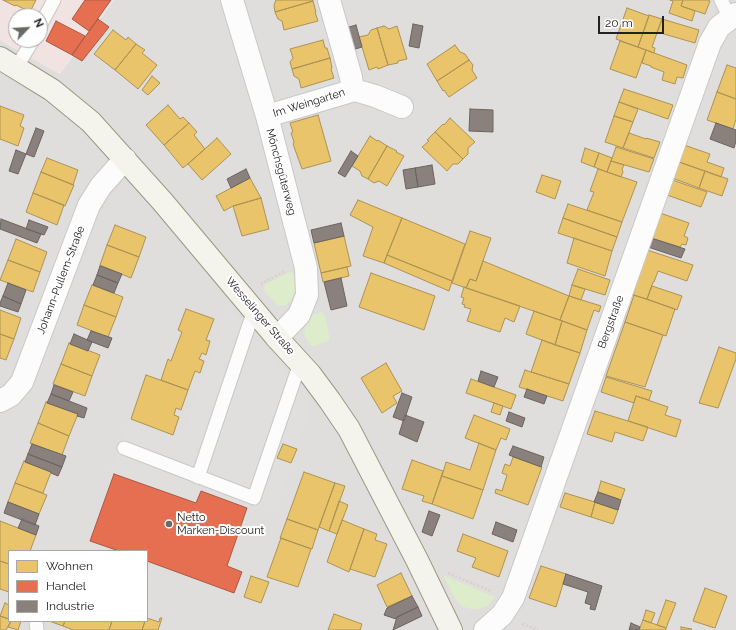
<!DOCTYPE html>
<meta charset="utf-8">
<style>
body{margin:0}
#map{position:relative;width:736px;height:630px;overflow:hidden;background:#f0eeeb;font-family:Raleway,sans-serif}
canvas{display:block}
.legend{position:absolute;left:8px;top:550px;width:140px;height:72px;box-sizing:border-box;background:#fff;border:1px solid #a7a7a7;margin:0;padding:5px 7px;list-style:none;font-size:12px;color:#222}
.legend li{display:flex;align-items:center;gap:8px;height:20px}
.legend b{width:20px;border:1px solid #a7a7a7}
.north{position:absolute;left:8px;top:8px;width:40px;height:40px;box-sizing:border-box;background:#fff;border:1px solid #a7a7a7;border-radius:50%;rotate:65deg;font-size:11px;font-weight:700;line-height:16px;text-align:center;color:#222}
.north::after{content:'';display:block;margin:auto;width:14px;height:18px;background:#6a6968;clip-path:polygon(50% 0,100% 100%,50% 72%,0 100%)}
.scale{position:absolute;left:598px;top:16px;width:66px;height:18px;box-sizing:border-box;border:2px solid #222;border-top:0;padding-left:5px;font-size:12px;line-height:14px;white-space:nowrap;color:#222;-webkit-text-stroke:3px #fff;paint-order:stroke}
</style>
<div id="map">
<canvas width="736" height="630"></canvas>
<ul class="legend">
<li><b style="height:11px;background:#e9c46a"></b>Wohnen</li>
<li><b style="height:11px;background:#e76f51"></b>Handel</li>
<li><b style="height:11px;background:#8a817c"></b>Industrie</li>
</ul>
<div class="north">N</div>
<div class="scale">20 m</div>
</div>
<script>
const context = document.querySelector('canvas').getContext('2d');
context.lineJoin = 'round';
function fill(path, color) {
  context.fillStyle = color;
  context.fill(path, 'evenodd');
}
function toPath(rows) {
  const path = new Path2D();
  for (const r of rows) {
    path.moveTo(r[0], r[1]);
    for (let i = 2; i < r.length; i += 2) path.lineTo(r[i], r[i + 1]);
  }
  return path;
}
function stroke(path, color, width, dash) {
  context.strokeStyle = color;
  context.lineWidth = width;
  context.lineCap = dash ? 'butt' : 'round';
  context.setLineDash(dash || []);
  context.stroke(path);
}
function label(font, color, halo, rows, align = 'center') {
  context.font = font + ' Raleway,sans-serif';
  context.lineWidth = 4;
  context.setLineDash([]);
  context.textBaseline = 'middle';
  context.strokeStyle = halo;
  context.fillStyle = color;
  for (const [text, x, y, turn = 0] of rows) {
    context.save();
    context.translate(x, y);
    context.rotate((+turn || 0) * Math.PI / 180);
    context.textAlign = isNaN(turn) ? turn : align;
    if (halo) context.strokeText(text, 0, 0);
    context.fillText(text, 0, 0);
    context.restore();
  }
}
fill(toPath([
 [114,0,736,0,736,630,0,630,0,40,60,74],
 [9,551,147,551,147,621,9,621]
]), '#dfdedc');
fill(toPath([
 [0,0,114,0,60,74,0,40],
 [16,16,40,16,40,40,16,40]
]), '#f1e3e1');
fill(toPath([
 [290,272,293,274,296,288,293,297,290,302,284,306,277,305,265,292,264,285],
 [322,312,325,316,330,340,312,347,305,337,304,331,308,319,311,316],
 [443,575,495,597,487,606,479,609,471,609,462,606,456,600]
]), '#ddeccb');
fill(toPath([
 [228,306,312,406,277,505,248,506,202,488,196,502,110,471,129,419,181,439]
]), '#e0dfde');
const homes = toPath([
 [3,0,36,0,30,12,16,5,15,6,3,0],
 [276,0,312,0,313,1,275,12,274,5,276,0],
 [670,0,683,0,681,6,695,11,692,21,669,13,673,1,670,0],
 [683,0,708,0,710,1,705,14,681,6,683,0],
 [313,1,316,12,315,12,318,21,284,30,282,21,278,19,275,12,313,1],
 [627,8,649,16,638,47,616,39,627,8],
 [649,15,662,19,652,47,655,48,654,53,638,47,649,15],
 [662,19,699,30,695,43,657,32,662,19],
 [384,26,389,29,397,26,407,59,398,61,398,63,388,65,377,28,384,26],
 [377,28,388,65,378,69,377,67,369,70,359,37,368,35,371,30,377,28],
 [113,30,126,40,128,37,136,44,115,70,94,54,113,30],
 [323,40,325,48,327,48,330,58,292,69,290,62,293,58,290,49,323,40],
 [620,41,646,50,636,78,610,69,620,41],
 [136,44,145,50,142,53,157,65,138,89,115,70,136,44],
 [455,45,460,52,465,54,469,60,437,81,427,64,455,45],
 [646,50,687,65,683,78,677,77,675,84,662,80,664,72,651,67,651,66,642,63,646,50],
 [330,58,332,68,331,69,334,78,301,88,299,79,294,76,292,69,330,58],
 [469,60,473,65,472,70,477,78,449,97,444,90,443,91,437,81,469,60],
 [727,65,736,68,736,99,717,92,727,65],
 [152,76,160,83,148,95,142,90,152,76],
 [624,89,673,105,668,119,619,102,624,89],
 [717,92,736,99,736,119,733,129,707,120,717,92],
 [619,102,638,109,633,122,614,116,619,102],
 [168,105,180,119,183,117,189,123,164,145,146,125,168,105],
 [0,106,24,115,20,126,24,128,18,146,0,139,0,106],
 [318,115,331,161,302,169,293,144,294,142,291,133,293,132,290,123,318,115],
 [614,116,633,122,623,148,605,142,614,116],
 [450,118,475,142,468,148,468,154,463,159,435,132,443,124,444,125,450,118],
 [189,123,197,132,194,135,205,149,183,168,164,145,189,123],
 [435,132,463,159,458,164,453,164,447,171,422,147,429,141,427,140,435,132],
 [629,133,646,139,646,138,660,142,654,158,623,148,629,133],
 [370,136,377,141,378,140,387,146,368,179,362,176,360,171,352,166,370,136],
 [217,138,231,154,202,180,188,164,217,138],
 [684,145,710,154,707,162,724,168,721,177,679,162,684,145],
 [387,146,397,151,396,152,404,156,387,186,379,181,374,183,368,179,387,146],
 [616,147,654,159,649,172,611,161,616,147],
 [585,148,599,153,594,167,581,162,585,148],
 [599,153,612,158,607,172,594,167,599,153],
 [47,158,78,170,73,185,41,172,47,158],
 [611,161,624,165,622,169,623,172,621,177,607,172,611,161],
 [679,162,705,171,699,188,672,178,679,162],
 [598,169,637,182,622,222,587,210,594,192,590,191,598,169],
 [705,171,728,179,722,196,699,188,705,171],
 [41,172,74,185,65,206,33,193,41,172],
 [542,175,561,181,555,199,536,192,542,175],
 [250,178,261,198,233,206,224,211,216,196,250,178],
 [672,180,707,192,701,207,667,195,672,180],
 [33,193,64,205,57,225,26,212,33,193],
 [261,198,269,229,242,236,233,206,261,198],
 [358,200,402,218,384,263,363,256,373,227,350,215,358,200],
 [568,204,622,222,617,237,563,218,568,204],
 [660,213,689,223,684,236,688,238,686,245,682,244,680,247,651,238,660,213],
 [402,218,465,244,452,281,387,255,402,218],
 [563,218,617,237,612,251,558,233,563,218],
 [115,225,146,237,139,257,107,245,115,225],
 [470,231,491,238,476,281,470,279,466,288,452,283,470,231],
 [344,236,351,266,321,273,314,243,344,236],
 [574,238,612,251,605,276,567,263,574,238],
 [16,239,47,252,40,272,8,260,16,239],
 [107,245,139,257,131,278,100,265,107,245],
 [647,250,693,265,687,281,658,271,654,282,653,282,647,299,633,295,647,250],
 [387,255,452,281,449,291,384,263,387,255],
 [8,260,40,272,33,292,0,280,8,260],
 [483,261,569,296,560,320,466,288,470,279,476,281,483,261],
 [347,267,349,276,323,282,321,273,347,267],
 [578,269,610,280,605,295,572,285,578,269],
 [371,273,435,296,424,330,359,307,371,273],
 [92,285,123,297,116,317,84,305,92,285],
 [572,285,585,289,581,300,569,296,572,285],
 [652,286,682,296,677,310,647,299,652,286],
 [464,287,520,306,514,322,505,318,500,332,467,321,471,309,464,307,465,305,462,304,464,298,461,297,464,287],
 [634,295,675,309,666,336,625,322,634,295],
 [569,296,601,306,599,312,594,310,587,330,560,320,569,296],
 [84,305,116,317,108,337,77,325,84,305],
 [186,309,214,319,206,340,210,341,206,355,202,353,199,359,204,361,200,373,195,371,188,390,161,380,168,359,171,361,182,332,178,330,186,309],
 [0,310,21,318,14,339,0,334,0,310],
 [534,311,562,321,555,345,526,334,534,311],
 [562,321,587,330,580,353,555,345,562,321],
 [625,322,663,335,645,387,606,376,625,322],
 [0,334,14,339,6,360,0,358,0,334],
 [542,340,580,353,569,384,531,372,542,340],
 [69,343,100,355,92,376,61,364,69,343],
 [719,347,736,353,736,359,718,408,699,403,719,347],
 [386,363,402,391,393,396,397,403,382,413,361,378,386,363],
 [61,364,92,376,85,396,53,384,61,364],
 [525,370,569,384,563,401,519,387,525,370],
 [146,375,188,390,181,410,176,408,174,415,179,417,173,435,131,419,146,375],
 [606,377,652,391,649,400,636,396,634,403,601,392,606,377],
 [471,379,516,395,511,409,466,393,471,379],
 [636,396,668,407,665,415,681,420,676,437,628,421,636,396],
 [46,402,78,414,69,436,38,423,46,402],
 [494,403,503,406,500,415,491,412,494,403],
 [595,411,648,427,643,441,615,432,612,442,587,434,595,411],
 [474,415,510,429,506,440,501,438,496,450,465,438,474,415],
 [38,423,69,436,62,455,30,443,38,423],
 [479,443,496,450,483,490,442,476,446,462,470,470,479,443],
 [283,444,297,449,291,463,277,458,283,444],
 [513,457,542,467,528,505,495,493,496,489,502,491,507,475,502,473,505,464,510,466,513,457],
 [412,460,443,471,432,504,422,501,424,496,402,489,412,460],
 [24,461,51,472,43,493,15,483,24,461],
 [304,472,335,483,318,530,287,519,304,472],
 [442,476,483,490,473,519,432,504,442,476],
 [601,481,625,489,621,500,598,492,601,481],
 [15,483,47,495,39,514,8,502,15,483],
 [335,483,345,486,329,531,319,527,335,483],
 [565,493,595,502,591,517,560,507,565,493],
 [339,501,348,505,337,534,329,531,339,501],
 [595,502,618,510,613,524,591,517,595,502],
 [287,519,318,530,312,549,280,538,287,519],
 [342,520,364,529,349,572,327,562,342,520],
 [0,521,36,535,30,551,9,551,9,564,0,561,0,521],
 [364,529,377,534,375,540,387,544,375,577,350,569,364,529],
 [463,534,508,551,499,577,472,567,476,558,457,551,463,534],
 [281,538,311,549,298,587,267,577,281,538],
 [0,561,9,564,9,592,0,589,0,561],
 [541,566,566,574,556,607,529,598,541,566],
 [401,573,412,596,387,607,377,585,401,573],
 [251,576,269,582,261,603,244,597,251,576],
 [705,588,727,596,715,628,693,621,705,588],
 [666,600,676,603,666,628,657,625,666,600],
 [5,603,9,605,9,619,0,616,5,603],
 [646,610,655,613,651,623,643,620,646,610],
 [334,614,362,624,360,630,328,630,334,614],
 [0,616,9,619,9,621,11,621,6,630,0,630,0,616],
 [147,618,159,622,160,618,162,618,158,630,142,630,145,621,147,621,147,618],
 [643,620,666,628,666,630,639,630,643,620],
 [11,621,21,621,18,630,8,627,11,621],
 [49,621,65,621,63,626,49,621],
 [65,621,112,621,109,630,73,630,63,626,65,621],
 [112,621,145,621,142,630,109,630,112,621],
 [681,627,692,629,691,630,681,630,681,627]
]);
fill(homes, '#e9c46a');
stroke(homes, '#ad9354', 1);
const shops = toPath([
 [85,0,111,0,89,31,72,19,85,0],
 [98,19,109,27,82,61,72,55,98,19],
 [56,21,85,36,72,55,46,41,56,21],
 [114,474,196,503,201,491,247,508,227,566,242,572,234,593,147,561,147,551,119,551,90,541,114,474]
]);
fill(shops, '#e76f51');
stroke(shops, '#ac5843', 1);
const industry = toPath([
 [413,24,423,26,419,48,409,46,413,24],
 [356,25,362,47,352,50,346,28,356,25],
 [470,109,493,110,493,132,469,131,470,109],
 [716,123,736,130,736,141,734,148,710,139,716,123],
 [36,128,44,131,34,157,26,154,36,128],
 [16,150,26,154,18,174,9,171,16,150],
 [351,151,358,156,345,177,338,173,351,151],
 [432,165,435,184,418,187,415,168,432,165],
 [415,168,418,187,406,189,403,170,415,168],
 [246,169,250,178,231,188,227,179,246,169],
 [1,219,41,234,37,243,0,229,1,219],
 [29,220,48,227,44,235,26,229,29,220],
 [341,223,344,236,314,243,311,230,341,223],
 [651,238,685,249,681,258,648,247,651,238],
 [100,266,122,274,118,283,97,275,100,266],
 [97,275,118,283,114,293,93,285,97,275],
 [341,278,347,306,331,310,324,282,341,278],
 [8,283,26,290,21,304,3,296,8,283],
 [3,296,21,304,18,312,0,306,0,303,3,296],
 [91,331,112,338,108,348,87,340,91,331],
 [74,334,92,342,88,351,70,344,74,334],
 [481,371,498,377,494,387,478,381,481,371],
 [54,385,73,392,69,401,51,394,54,385],
 [527,389,547,396,544,404,524,397,527,389],
 [402,393,412,397,404,421,393,417,402,393],
 [51,394,87,408,84,418,77,416,78,414,47,403,51,394],
 [509,412,525,418,522,427,506,421,509,412],
 [405,415,424,422,417,442,399,434,405,415],
 [32,444,66,456,62,467,28,454,32,444],
 [513,446,544,457,541,467,509,455,513,446],
 [28,454,62,467,58,476,51,473,51,472,25,462,28,454],
 [598,492,621,500,618,510,594,502,598,492],
 [8,502,39,514,35,525,4,513,8,502],
 [429,511,440,515,432,536,422,532,429,511],
 [22,519,39,526,36,535,18,528,22,519],
 [496,522,517,530,513,542,492,534,496,522],
 [566,574,602,586,595,610,590,609,591,605,585,603,588,592,563,584,566,574],
 [412,596,418,607,397,617,396,619,384,615,387,608,412,596],
 [418,607,422,616,393,630,397,617,418,607],
 [631,623,640,627,639,630,629,630,631,623]
]);
fill(industry, '#8a817c');
stroke(industry, '#6b6461', 1);
const lane = toPath([
 [721,0,730,18],
 [40,26,54,0],
 [16,68,33,40],
 [124,448,254,498,300,363],
 [198,477,254,310],
 [36,621,37,630]
]);
const street = toPath([
 [232,0,267,116,306,268,307,295,299,315,277,338],
 [351,89,375,96,402,107],
 [267,116,348,92,351,89,352,84,351,77,329,0],
 [0,401,11,395,22,382,89,205,101,186,125,159],
 [485,630,502,615,513,598,710,43,719,27,736,14]
]);
const secondary = toPath([
 [0,58,52,90,91,122,162,201,277,338,310,374,330,401,349,429,417,560,451,630]
]);
stroke(lane, '#c9c8c7', 15);
stroke(street, '#c9c8c7', 24);
stroke(secondary, '#999a82', 24);
stroke(toPath([
 [261,284,285,271],
 [448,573,491,591],
 [522,624,538,630]
]), '#dccecd', 2.5, [2, 2]);
stroke(lane, '#fdfcfc', 13);
stroke(street, '#fdfcfc', 22);
stroke(secondary, '#f4f4ed', 22);
for (const [x, y, r, color] of [
 [169,524,4,"#6a6968"]
]) {
  const dot = new Path2D();
  dot.arc(x, y, r, 0, 2 * Math.PI);
  context.fillStyle = color;
  context.fill(dot);
  stroke(dot, '#fff', 1.5);
}
label('11px', '#222', '#fff', [
 ["Im Weingarten",309,103,-17],
 ["Mönchsgüterweg",281,172,75],
 ["Johann-Pullem-Straße",61,280,-69],
 ["Wesselinger Straße",260,316,49],
 ["Bergstraße",611,322,-70]
]);
label('11px', '#222', '#fff', [
 ["Netto",177,518],
 ["Marken-Discount",177,531]
], 'left');
</script>
